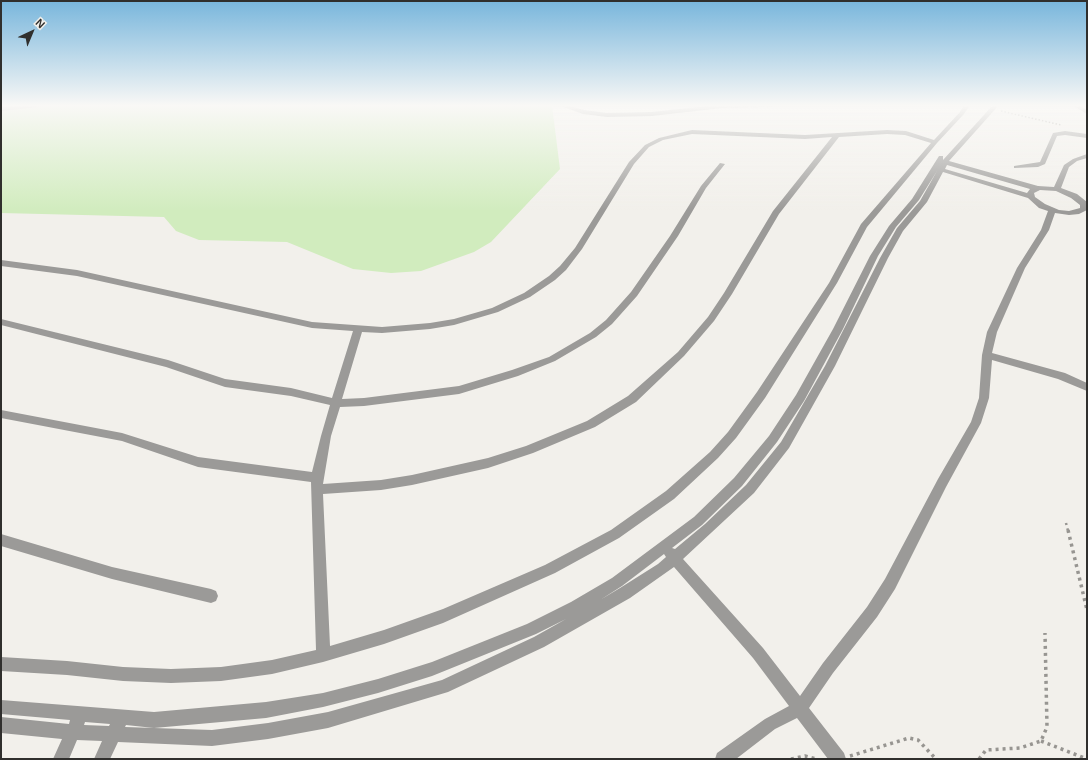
<!DOCTYPE html>
<style>
body{margin:0}
#map{position:relative;width:1088px;height:760px;overflow:hidden;background:#f2f0eb;font-family:Arial,sans-serif}
canvas{display:block}
.frame{position:absolute;inset:0;border:2px solid #302f2d;pointer-events:none}
.north{position:absolute;left:12px;top:12px;width:40px;height:40px;-webkit-text-stroke:3px #f2f0eb;paint-order:stroke;rotate:44deg;font-size:11px;font-weight:700;line-height:16px;text-align:center;color:#302f2d}
.north::after{content:'';display:block;margin:auto;width:14px;height:18px;background:#302f2d;clip-path:polygon(50% 0,100% 100%,50% 72%,0 100%)}
</style>
<div id="map">
<canvas width="1088" height="760"></canvas>
<div class="frame"></div>
<div class="north">N</div>
</div>
<script>
const context = document.querySelector('canvas').getContext('2d');
context.lineJoin = 'round';
function fill(path, color) {
  context.fillStyle = color;
  context.fill(path, 'evenodd');
}
function toPath(rows) {
  const path = new Path2D();
  for (const r of rows) {
    path.moveTo(r[0], r[1]);
    for (let i = 2; i < r.length; i += 2) path.lineTo(r[i], r[i + 1]);
  }
  return path;
}
function stroke(path, color, width, dash) {
  context.strokeStyle = color;
  context.lineWidth = width;
  context.lineCap = dash ? 'butt' : 'round';
  context.setLineDash(dash || []);
  context.stroke(path);
}
fill(toPath([
 [1,105,552,105,560,169,491,242,474,252,421,271,391,273,353,269,287,242,199,240,176,231,164,217,1,213]
]), '#d1ecbe');
stroke(toPath([
 [1001,111,1061,125]
]), '#979591', 1.5, [1.5, 2]);
stroke(toPath([
 [1066,523,1068,531]
]), '#979591', 2.5, [2, 3.5]);
stroke(toPath([
 [1068,530,1087,610],
 [1041,741,1087,759],
 [850,756,909,738,918,740,936,759],
 [791,759,805,756,816,759],
 [979,759,986,750,1020,748,1041,741,1047,727,1045,633]
]), '#979591', 3.5, [3, 4]);
fill(toPath([
 [24,105,42,105,39,107,1,111,1,107,24,105],
 [558,105,567,105,584,110,607,113,652,112,716,105,775,105,772,107,722,108,652,116,607,117,583,114,558,105],
 [964,105,970,105,964,114,937,143,867,227,837,283,765,398,736,438,718,458,674,499,619,538,555,573,443,623,384,644,323,662,272,674,221,681,171,683,123,681,67,675,1,671,1,657,67,661,123,667,171,669,221,667,272,660,316,650,311,482,198,467,122,441,1,418,1,410,122,433,198,457,312,472,321,436,330,405,291,396,225,387,166,367,1,325,1,319,168,360,225,379,291,388,332,398,353,331,312,328,77,276,1,266,1,260,77,270,312,322,382,327,430,323,454,319,492,308,524,293,549,276,560,266,575,248,629,162,645,145,659,138,692,130,805,135,887,130,906,131,934,140,960,112,964,105],
 [692,134,805,139,832,137,773,211,724,293,708,317,678,352,628,396,587,421,526,446,488,458,412,475,381,480,323,484,331,436,340,407,364,406,459,394,518,376,555,361,596,337,612,324,637,296,678,236,706,188,725,164,720,163,701,186,670,236,631,292,606,320,590,333,549,357,512,370,459,386,364,398,342,399,362,332,382,333,430,329,454,325,498,312,530,297,555,280,566,270,582,249,634,164,649,147,663,140,692,134],
 [887,134,905,135,931,143,861,224,829,283,757,392,728,432,710,452,666,491,611,530,545,565,443,609,384,630,330,646,323,494,381,490,412,485,488,468,533,453,595,427,636,402,684,356,714,321,732,294,779,214,839,137,887,134],
 [993,105,999,105,949,161,1038,186,1054,187,1064,165,1073,159,1087,154,1087,158,1077,161,1069,167,1061,188,1077,194,1087,202,1087,210,1079,214,1069,215,1055,213,1049,230,1025,268,997,332,992,353,1065,373,1087,383,1087,391,1058,379,992,360,989,398,981,423,946,487,895,589,877,617,833,673,809,708,844,753,846,759,828,759,797,718,775,729,736,759,715,759,717,753,765,719,789,706,753,658,674,567,630,598,544,647,448,692,328,728,268,739,212,746,118,742,110,759,94,759,102,741,77,740,69,759,53,759,62,739,1,733,1,717,69,724,70,720,1,714,1,700,154,712,266,702,323,693,378,679,432,662,527,624,571,602,612,578,694,517,734,478,769,436,796,395,833,329,870,256,889,226,912,199,939,156,943,156,943,160,993,105],
 [947,165,1030,189,1027,193,945,169,947,165],
 [937,171,920,201,897,228,880,258,825,366,781,442,746,485,705,524,675,549,672,548,702,525,742,486,777,442,804,401,843,329,878,256,896,227,919,200,937,171],
 [943,172,1028,198,1039,208,1048,211,1041,230,1017,268,987,332,982,355,979,398,971,422,938,479,885,579,867,607,823,663,800,696,763,648,683,559,754,493,789,448,835,366,888,258,903,231,927,202,943,172],
 [1040,190,1056,191,1071,198,1080,205,1080,208,1069,211,1059,210,1045,204,1035,197,1034,193,1040,190],
 [664,554,666,557,658,564,620,588,600,600,622,586,664,554],
 [566,619,534,637,442,680,328,712,268,723,212,730,125,727,126,725,154,728,266,718,323,707,378,693,432,676,536,634,566,619],
 [85,722,110,724,109,726,84,725,85,722],
 [1072,105,1079,105,1087,110,1087,114,1072,105],
 [1065,131,1087,134,1087,138,1065,135,1057,136,1045,164,1038,167,1014,168,1014,166,1040,162,1053,133,1065,131],
 [1,534,112,567,211,589,216,591,218,596,216,601,211,603,112,579,1,546,1,534]
]), '#9b9a98');
const sky = context.createLinearGradient(0, 0, 0, 211);
sky.addColorStop(0, '#78b6dc');
sky.addColorStop(0.5, '#f9f8f6');
sky.addColorStop(1, '#f9f8f600');
context.fillStyle = sky;
context.fillRect(0, 0, 1088, 211);
</script>
